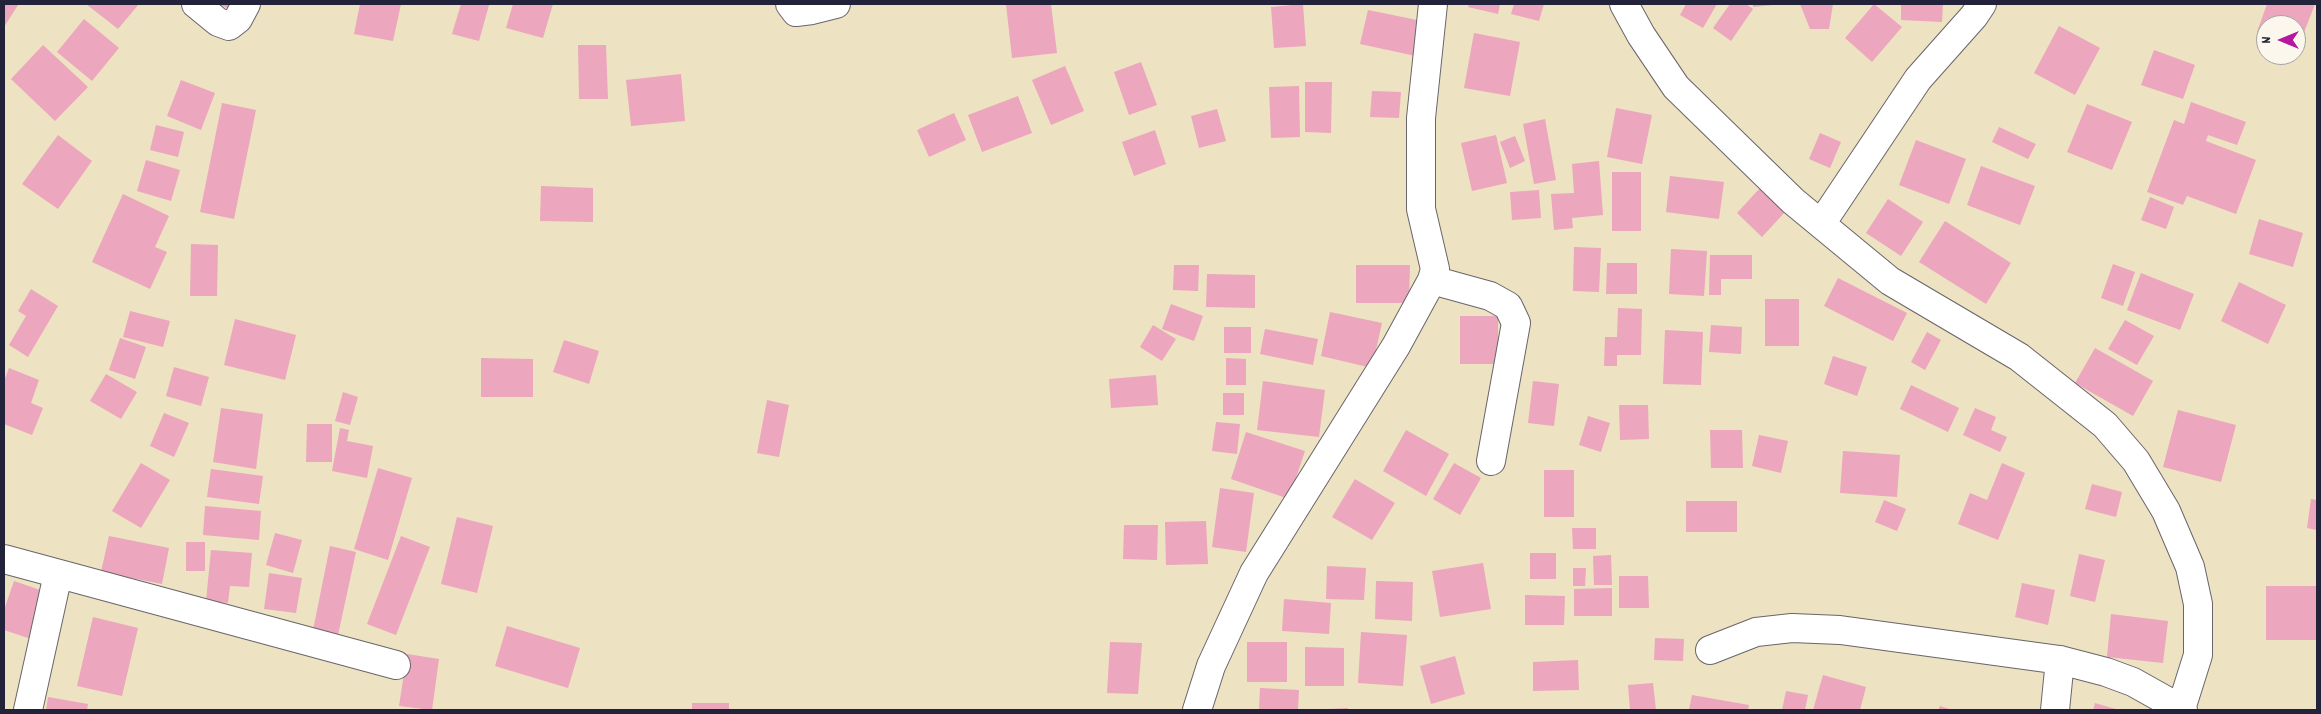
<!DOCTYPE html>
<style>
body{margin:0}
#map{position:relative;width:2321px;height:714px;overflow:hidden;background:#ede2c2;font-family:Dekko,sans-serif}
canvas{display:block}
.frame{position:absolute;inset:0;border:5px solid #22223b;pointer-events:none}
.north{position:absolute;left:2256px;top:15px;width:50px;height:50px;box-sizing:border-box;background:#fbf7ec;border:1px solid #a4a2a5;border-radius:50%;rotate:270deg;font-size:14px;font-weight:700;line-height:20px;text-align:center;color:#22223b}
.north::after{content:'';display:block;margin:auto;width:18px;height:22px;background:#b5179e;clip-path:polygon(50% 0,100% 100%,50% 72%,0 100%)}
</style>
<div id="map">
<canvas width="2321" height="714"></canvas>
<div class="frame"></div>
<div class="north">N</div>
</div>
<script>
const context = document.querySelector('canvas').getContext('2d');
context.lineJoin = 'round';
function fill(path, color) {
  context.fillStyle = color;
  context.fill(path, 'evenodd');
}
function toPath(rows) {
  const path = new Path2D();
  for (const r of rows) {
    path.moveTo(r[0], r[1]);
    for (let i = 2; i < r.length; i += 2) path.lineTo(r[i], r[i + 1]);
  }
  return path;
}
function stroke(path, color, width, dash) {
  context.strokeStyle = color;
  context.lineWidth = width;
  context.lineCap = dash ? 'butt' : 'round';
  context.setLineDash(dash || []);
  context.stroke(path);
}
fill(toPath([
 [4,4,18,5,4,27],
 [86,4,139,4,118,29],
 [218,4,232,4,229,9],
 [360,4,401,4,393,41,354,34],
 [461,4,489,5,479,41,452,34],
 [513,4,553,4,543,38,506,28],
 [1006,4,1051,4,1057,53,1012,58],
 [1303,4,1306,46,1274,48,1271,7],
 [1469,4,1500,4,1498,14,1468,7],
 [1514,4,1544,4,1539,21,1511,14],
 [1686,4,1717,4,1703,28,1680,15],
 [1730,4,1746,4,1753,9,1731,41,1713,28],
 [1753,4,1772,4,1772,5,1753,7],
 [1800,4,1833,4,1829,29,1810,29],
 [1874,4,1902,27,1872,62,1845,38],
 [1901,4,1943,4,1942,22,1901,20],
 [2267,4,2315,4,2298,48,2296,47,2296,25,2266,25,2266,36,2257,32],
 [1368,10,1427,22,1420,57,1360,44],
 [84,19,119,48,92,81,57,52],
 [2059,26,2100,48,2075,95,2034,73],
 [1474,33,1520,42,1510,96,1464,88],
 [43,45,88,87,55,121,11,79],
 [578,45,606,45,608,99,579,99],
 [2154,50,2195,65,2183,99,2141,85],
 [1141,62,1157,105,1129,115,1114,72],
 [1065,66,1084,111,1051,125,1032,80],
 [681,74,685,121,631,126,626,80],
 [181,80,215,93,201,130,167,116],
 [1305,82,1332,82,1331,133,1305,132],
 [1299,86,1300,137,1271,138,1269,87],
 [1372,91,1401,92,1399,118,1370,117],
 [1018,96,1032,133,982,152,968,115],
 [2191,102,2246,122,2237,145,2208,135,2206,141,2256,160,2236,214,2187,196,2183,205,2147,192,2174,120,2184,124],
 [222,103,256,110,234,219,200,212],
 [2087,104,2132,122,2112,170,2067,152],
 [1616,108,1652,115,1642,164,1607,157],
 [1217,109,1226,141,1199,148,1191,116],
 [954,113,966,140,929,157,917,130],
 [1545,119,1556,180,1534,184,1523,124],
 [156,125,184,132,178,157,150,150],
 [1999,127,2036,144,2028,159,1992,142],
 [1155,130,1166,164,1134,176,1122,142],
 [1820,133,1841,142,1830,168,1809,159],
 [58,135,92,161,58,209,22,184],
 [1496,135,1507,183,1472,191,1461,143],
 [1515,136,1525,161,1510,168,1500,142],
 [1916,140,1966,159,1949,204,1899,185],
 [146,160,180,170,171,201,137,191],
 [1599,161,1603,215,1572,218,1573,228,1554,230,1551,194,1574,193,1572,164],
 [1981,166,2035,186,2020,225,1967,205],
 [1612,172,1641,172,1641,231,1612,231],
 [1670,176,1724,182,1719,219,1666,212],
 [541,186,593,188,593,222,540,221],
 [1760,188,1785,212,1762,237,1737,213],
 [1539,190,1541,218,1512,220,1510,192],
 [123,194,169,216,155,247,167,252,150,289,92,262],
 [2150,197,2174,207,2166,229,2141,220],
 [1888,199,1923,222,1901,256,1866,233],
 [2259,219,2303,233,2293,267,2249,254],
 [1945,221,2011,263,1986,304,1919,262],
 [191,244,218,245,217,296,190,296],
 [1574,247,1601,248,1599,292,1573,291],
 [1671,249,1707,251,1704,296,1669,294],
 [1710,255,1752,255,1752,279,1721,279,1721,295,1709,295],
 [1607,263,1637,263,1637,294,1606,294],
 [2113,264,2135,272,2123,306,2101,298],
 [1174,265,1199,265,1198,291,1173,290],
 [1356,265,1410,265,1409,303,1356,303],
 [2141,273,2194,294,2180,330,2127,310],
 [1207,274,1255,275,1255,308,1206,307],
 [1838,278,1907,313,1893,341,1824,306],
 [2239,282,2286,305,2268,344,2221,321],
 [31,289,58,306,28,357,9,345,26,316,18,311],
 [1765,299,1799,299,1799,346,1765,346],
 [1171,304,1203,316,1194,341,1162,329],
 [1618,308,1642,309,1641,355,1617,355,1617,366,1604,366,1605,337,1617,337],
 [130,311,170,321,163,347,123,337],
 [1330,312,1382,323,1372,368,1321,356],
 [1460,316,1498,316,1498,364,1460,364],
 [235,319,296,335,285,380,224,365],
 [2125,320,2154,336,2137,365,2108,349],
 [1153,325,1176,339,1162,361,1140,347],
 [1711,325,1742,327,1741,354,1709,352],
 [1224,327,1251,327,1251,353,1224,353],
 [1265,329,1318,339,1313,365,1260,354],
 [1665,330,1703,332,1701,385,1663,384],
 [1927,332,1941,340,1925,370,1911,362],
 [120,338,146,347,135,379,109,370],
 [564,340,599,351,589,384,553,372],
 [2095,348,2153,381,2133,416,2075,383],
 [1833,356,1867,367,1857,396,1824,384],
 [481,358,533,359,533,397,481,397],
 [1226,358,1246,359,1246,385,1226,385],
 [174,367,209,377,201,406,166,396],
 [9,368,39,380,31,403,43,408,32,435,4,424,4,381],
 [106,374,137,392,121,419,90,401],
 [1156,375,1158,405,1111,408,1109,379],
 [1263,381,1325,390,1319,437,1257,430],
 [1533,381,1559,384,1554,426,1528,423],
 [1911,385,1959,408,1948,432,1900,409],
 [343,392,358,397,350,425,335,421],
 [1223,393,1244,393,1244,415,1223,415],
 [767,400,789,405,779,457,757,453],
 [1619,405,1648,405,1649,439,1620,440],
 [221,408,263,414,256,469,213,462],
 [1975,408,1996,417,1991,430,2007,437,2000,452,1963,435],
 [2178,410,2236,425,2221,482,2163,467],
 [164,413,189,423,174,457,150,446],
 [1588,416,1610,423,1601,452,1579,445],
 [1216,422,1240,424,1237,454,1212,451],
 [307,424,332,424,332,462,306,462],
 [340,428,349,430,347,441,373,446,367,478,332,471],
 [1406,430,1449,454,1426,496,1383,471],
 [1710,430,1742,430,1743,468,1711,468],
 [1246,432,1305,451,1289,499,1231,479],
 [1759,435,1788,441,1781,473,1752,466],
 [1843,451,1900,455,1897,497,1840,493],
 [141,463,170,480,141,528,112,511],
 [1454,463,1481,478,1460,515,1433,499],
 [2002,463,2025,473,1998,540,1958,524,1970,493,1987,500],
 [378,468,412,478,388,560,354,549],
 [211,469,263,476,259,504,207,497],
 [1544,470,1574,470,1574,517,1544,517],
 [1355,479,1395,503,1372,540,1332,517],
 [2092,484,2122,492,2116,517,2085,509],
 [1220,488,1254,493,1246,552,1212,547],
 [2311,499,2317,500,2317,530,2307,528],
 [1884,500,1906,509,1897,531,1875,522],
 [1686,501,1737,501,1737,532,1686,532],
 [205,506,261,511,259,540,203,535],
 [457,517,493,526,477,593,441,584],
 [1206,521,1208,564,1166,565,1165,522],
 [1124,525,1158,525,1157,560,1123,559],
 [1572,528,1596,528,1596,549,1573,549],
 [275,533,302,540,293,573,266,565],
 [109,536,169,548,162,584,101,572],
 [401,536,430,547,396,635,367,624],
 [186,542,205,542,205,571,186,571],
 [330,546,356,552,338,635,313,630],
 [211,550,252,553,249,587,230,586,228,603,206,601],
 [1530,553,1556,553,1556,579,1530,579],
 [2079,554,2105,560,2095,602,2070,596],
 [1611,555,1612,585,1594,585,1593,556],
 [1483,563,1491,609,1440,617,1432,571],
 [1327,566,1366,568,1364,600,1326,599],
 [1573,568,1586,568,1585,586,1573,586],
 [269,573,302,578,296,613,264,609],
 [1619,576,1648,576,1649,608,1619,608],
 [14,581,46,592,31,639,4,630,4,610],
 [1376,581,1413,582,1412,621,1375,619],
 [2022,583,2055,590,2048,625,2015,617],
 [2266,586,2317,586,2317,640,2266,640],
 [1612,588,1612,616,1574,616,1574,589],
 [1525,595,1565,596,1564,625,1525,625],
 [1284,599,1331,603,1329,634,1282,631],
 [2111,614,2168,621,2163,663,2107,657],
 [93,617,138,628,122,696,77,686],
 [507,626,580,648,568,688,495,666],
 [1361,632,1407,635,1403,686,1358,683],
 [1655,638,1684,639,1683,661,1654,660],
 [1110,642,1142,643,1138,694,1107,693],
 [1247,642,1287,642,1287,682,1247,682],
 [1305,647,1344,648,1344,686,1305,686],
 [407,654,439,659,432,710,399,706],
 [1455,656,1465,694,1431,704,1420,666],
 [1578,660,1579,690,1533,691,1533,662],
 [1823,675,1866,687,1860,710,1813,710],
 [1653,683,1656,710,1630,710,1628,685],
 [1260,688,1299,690,1298,710,1259,710],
 [1786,691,1808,695,1805,710,1782,710],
 [1692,695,1749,705,1748,710,1689,710],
 [48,697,88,704,87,710,46,710],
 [692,703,729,703,729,710,692,710],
 [2095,703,2119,710,2093,710],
 [1940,706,1953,710,1938,710],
 [1348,708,1348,710,1327,710,1327,709]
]), '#eca6bd');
const minor = toPath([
 [196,4,218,22,229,26,238,19,246,4],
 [790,4,796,12,812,10,836,4],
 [1624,4,1641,35,1676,87,1793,201,1890,281,2019,357,2105,425,2136,461,2166,511,2190,567,2198,604,2198,655,2181,709],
 [1821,224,1918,79,1974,16,1982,4],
 [1432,280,1490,296,1508,306,1516,323,1491,461],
 [4,559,396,665],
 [1710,650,1756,632,1792,628,1840,630,2060,660,2106,672,2133,682,2183,710],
 [28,710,58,574],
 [1197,710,1211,666,1254,573,1396,346,1432,280,1435,269,1421,209,1421,118,1433,4],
 [2055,710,2060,660]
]);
stroke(minor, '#69656a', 30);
stroke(minor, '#fff', 28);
</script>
